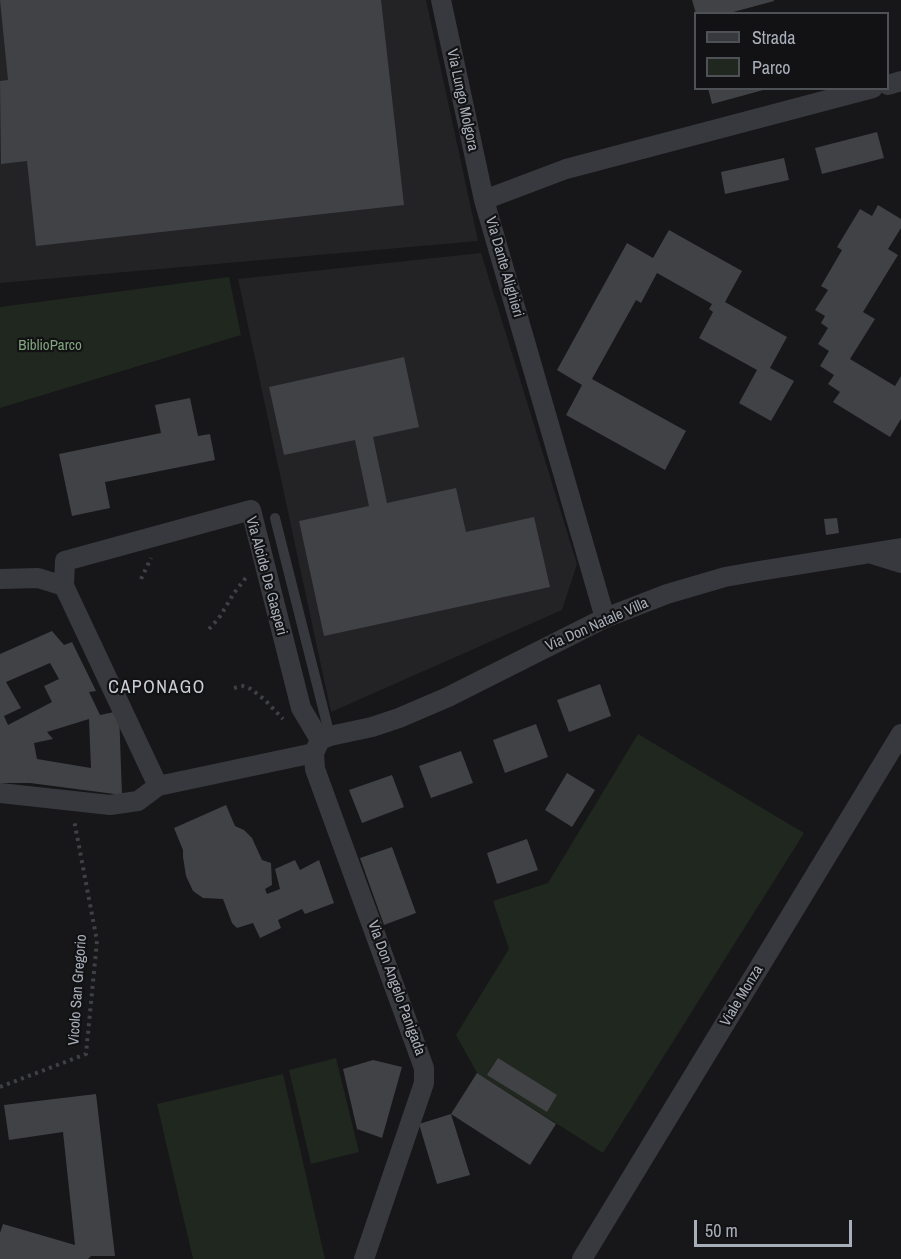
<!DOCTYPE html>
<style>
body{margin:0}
#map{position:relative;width:901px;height:1259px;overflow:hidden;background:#171719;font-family:"Archivo Narrow",sans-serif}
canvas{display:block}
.legend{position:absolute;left:694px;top:12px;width:195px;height:78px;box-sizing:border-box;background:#121214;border:2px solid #4e5156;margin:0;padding:8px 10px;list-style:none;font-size:18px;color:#a9afba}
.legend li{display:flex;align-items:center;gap:12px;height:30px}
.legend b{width:30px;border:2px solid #4e5156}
.scale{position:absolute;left:694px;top:1220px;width:158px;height:27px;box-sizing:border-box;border:3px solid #a9afba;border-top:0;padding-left:8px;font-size:18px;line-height:21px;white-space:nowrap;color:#a9afba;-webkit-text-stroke:4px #121214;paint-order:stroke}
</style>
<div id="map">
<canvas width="901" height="1259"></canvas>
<ul class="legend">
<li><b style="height:8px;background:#38393e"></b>Strada</li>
<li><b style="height:16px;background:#1f271f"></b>Parco</li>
</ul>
<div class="scale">50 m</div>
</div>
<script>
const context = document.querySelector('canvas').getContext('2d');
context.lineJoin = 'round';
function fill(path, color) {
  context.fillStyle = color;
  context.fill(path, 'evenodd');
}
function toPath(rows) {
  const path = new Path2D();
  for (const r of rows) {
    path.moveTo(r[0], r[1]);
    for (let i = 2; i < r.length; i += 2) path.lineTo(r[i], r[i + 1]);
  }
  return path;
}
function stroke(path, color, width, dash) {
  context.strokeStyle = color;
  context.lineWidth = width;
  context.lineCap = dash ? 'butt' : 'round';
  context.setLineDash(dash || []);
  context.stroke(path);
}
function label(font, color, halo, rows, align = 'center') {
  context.font = font + ' "Archivo Narrow",sans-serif';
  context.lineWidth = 4.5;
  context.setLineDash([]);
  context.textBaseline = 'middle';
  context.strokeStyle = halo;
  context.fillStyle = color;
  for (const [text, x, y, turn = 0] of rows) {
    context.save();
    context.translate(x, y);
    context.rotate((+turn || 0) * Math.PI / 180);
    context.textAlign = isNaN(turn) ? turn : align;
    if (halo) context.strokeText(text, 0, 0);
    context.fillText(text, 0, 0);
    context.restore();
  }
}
fill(toPath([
 [0,0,426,0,478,241,0,283],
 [481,253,577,564,562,610,331,712,238,279]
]), '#232326');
fill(toPath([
 [229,277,241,335,0,408,0,307],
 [638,734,804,833,603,1153,477,1073,456,1035,509,949,493,901,548,883],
 [336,1058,359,1152,311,1164,289,1070],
 [283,1074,325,1259,193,1259,157,1104]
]), '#1f271f');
fill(toPath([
 [0,0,381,0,404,205,36,246,27,161,1,164,0,81,8,80],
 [692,0,774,0,774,1,726,14,696,14],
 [708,88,767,88,767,89,712,104],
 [877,132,884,158,822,174,815,148],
 [784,158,789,180,725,194,721,172],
 [878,205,901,219,901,228,888,249,898,255,863,312,875,319,850,359,895,386,901,376,901,419,890,437,833,402,840,392,828,384,834,375,820,366,829,351,818,344,828,328,821,323,825,316,815,310,828,290,821,286,842,250,837,247,860,209,872,216],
 [669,230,742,271,725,302,787,337,770,368,794,381,771,421,739,403,757,370,699,338,713,312,709,309,712,304,657,273,641,303,636,300,592,379,686,431,665,470,566,415,582,385,557,370,627,243,653,258],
 [404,357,419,427,373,437,387,503,456,488,466,532,534,517,550,587,324,636,299,521,369,506,355,440,284,455,269,387],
 [190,398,198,436,210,434,215,460,105,482,110,508,72,516,59,454,161,433,155,405],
 [837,518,839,533,826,535,824,519],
 [52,631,64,645,72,642,96,691,89,692,100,715,119,711,122,795,30,783,0,783,0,654],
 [50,663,59,679,44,686,52,702,8,725,4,716,21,708,6,682],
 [89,719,91,768,37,759,34,743,53,739,47,732],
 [600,684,611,716,569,732,557,700],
 [536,724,548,757,505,773,493,740],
 [461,751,473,783,431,798,419,766],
 [567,773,595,790,572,827,545,810],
 [392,775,404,807,362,823,349,790],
 [226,805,235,826,244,830,252,838,262,860,271,863,272,885,265,889,267,894,280,889,275,869,295,860,300,870,319,860,334,903,305,914,302,909,278,920,281,928,260,938,253,923,237,928,232,923,223,899,203,898,193,891,186,876,183,857,183,850,174,828],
 [527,839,538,870,497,884,487,853],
 [392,847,416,913,384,925,360,858],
 [498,1058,557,1095,547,1112,487,1075],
 [373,1060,402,1067,382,1138,357,1129,343,1069],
 [477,1073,556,1124,530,1165,451,1114],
 [96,1094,115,1256,91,1256,88,1259,0,1259,0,1233,3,1224,75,1245,63,1132,9,1140,4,1105],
 [451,1114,470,1175,437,1184,419,1124]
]), '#414246');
stroke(toPath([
 [141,579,151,558],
 [209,629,219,618,234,593,248,575],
 [234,688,243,686,251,689,265,700,283,719],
 [0,1087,86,1054,97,941,74,820]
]), '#3e4145', 4, [3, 4.5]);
stroke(toPath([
 [275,518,330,736]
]), '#38393e', 10);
stroke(toPath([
 [441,0,484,200],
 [888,85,901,81],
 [872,554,901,563],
 [0,579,38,578,64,586,158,786],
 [64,586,65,561,251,510,301,708,320,740],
 [605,618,484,200,566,169,873,88],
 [0,793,110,805,138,801,158,786,314,753],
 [364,1259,424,1083,424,1068,315,769,314,753,320,740,330,736,372,727,399,718,448,697,605,618,667,594,725,577,753,572,901,548],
 [582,1259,901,734]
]), '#38393e', 20);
label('15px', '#a9afba', '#121214', [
 ["Via Lungo Molgora",462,100,78],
 ["Via Dante Alighieri",504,267,74],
 ["Via Alcide De Gasperi",266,576,75],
 ["Via Don Natale Villa",597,625,-24],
 ["Via Don Angelo Panigada",396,988,70],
 ["Vicolo San Gregorio",78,990,-86],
 ["Viale Monza",742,996,-59]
]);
label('15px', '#80a57f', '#121214', [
 ["BiblioParco",50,346]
]);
context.letterSpacing = '1.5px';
label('18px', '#caced5', '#121214', [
 ["CAPONAGO",157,688]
]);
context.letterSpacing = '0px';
</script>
